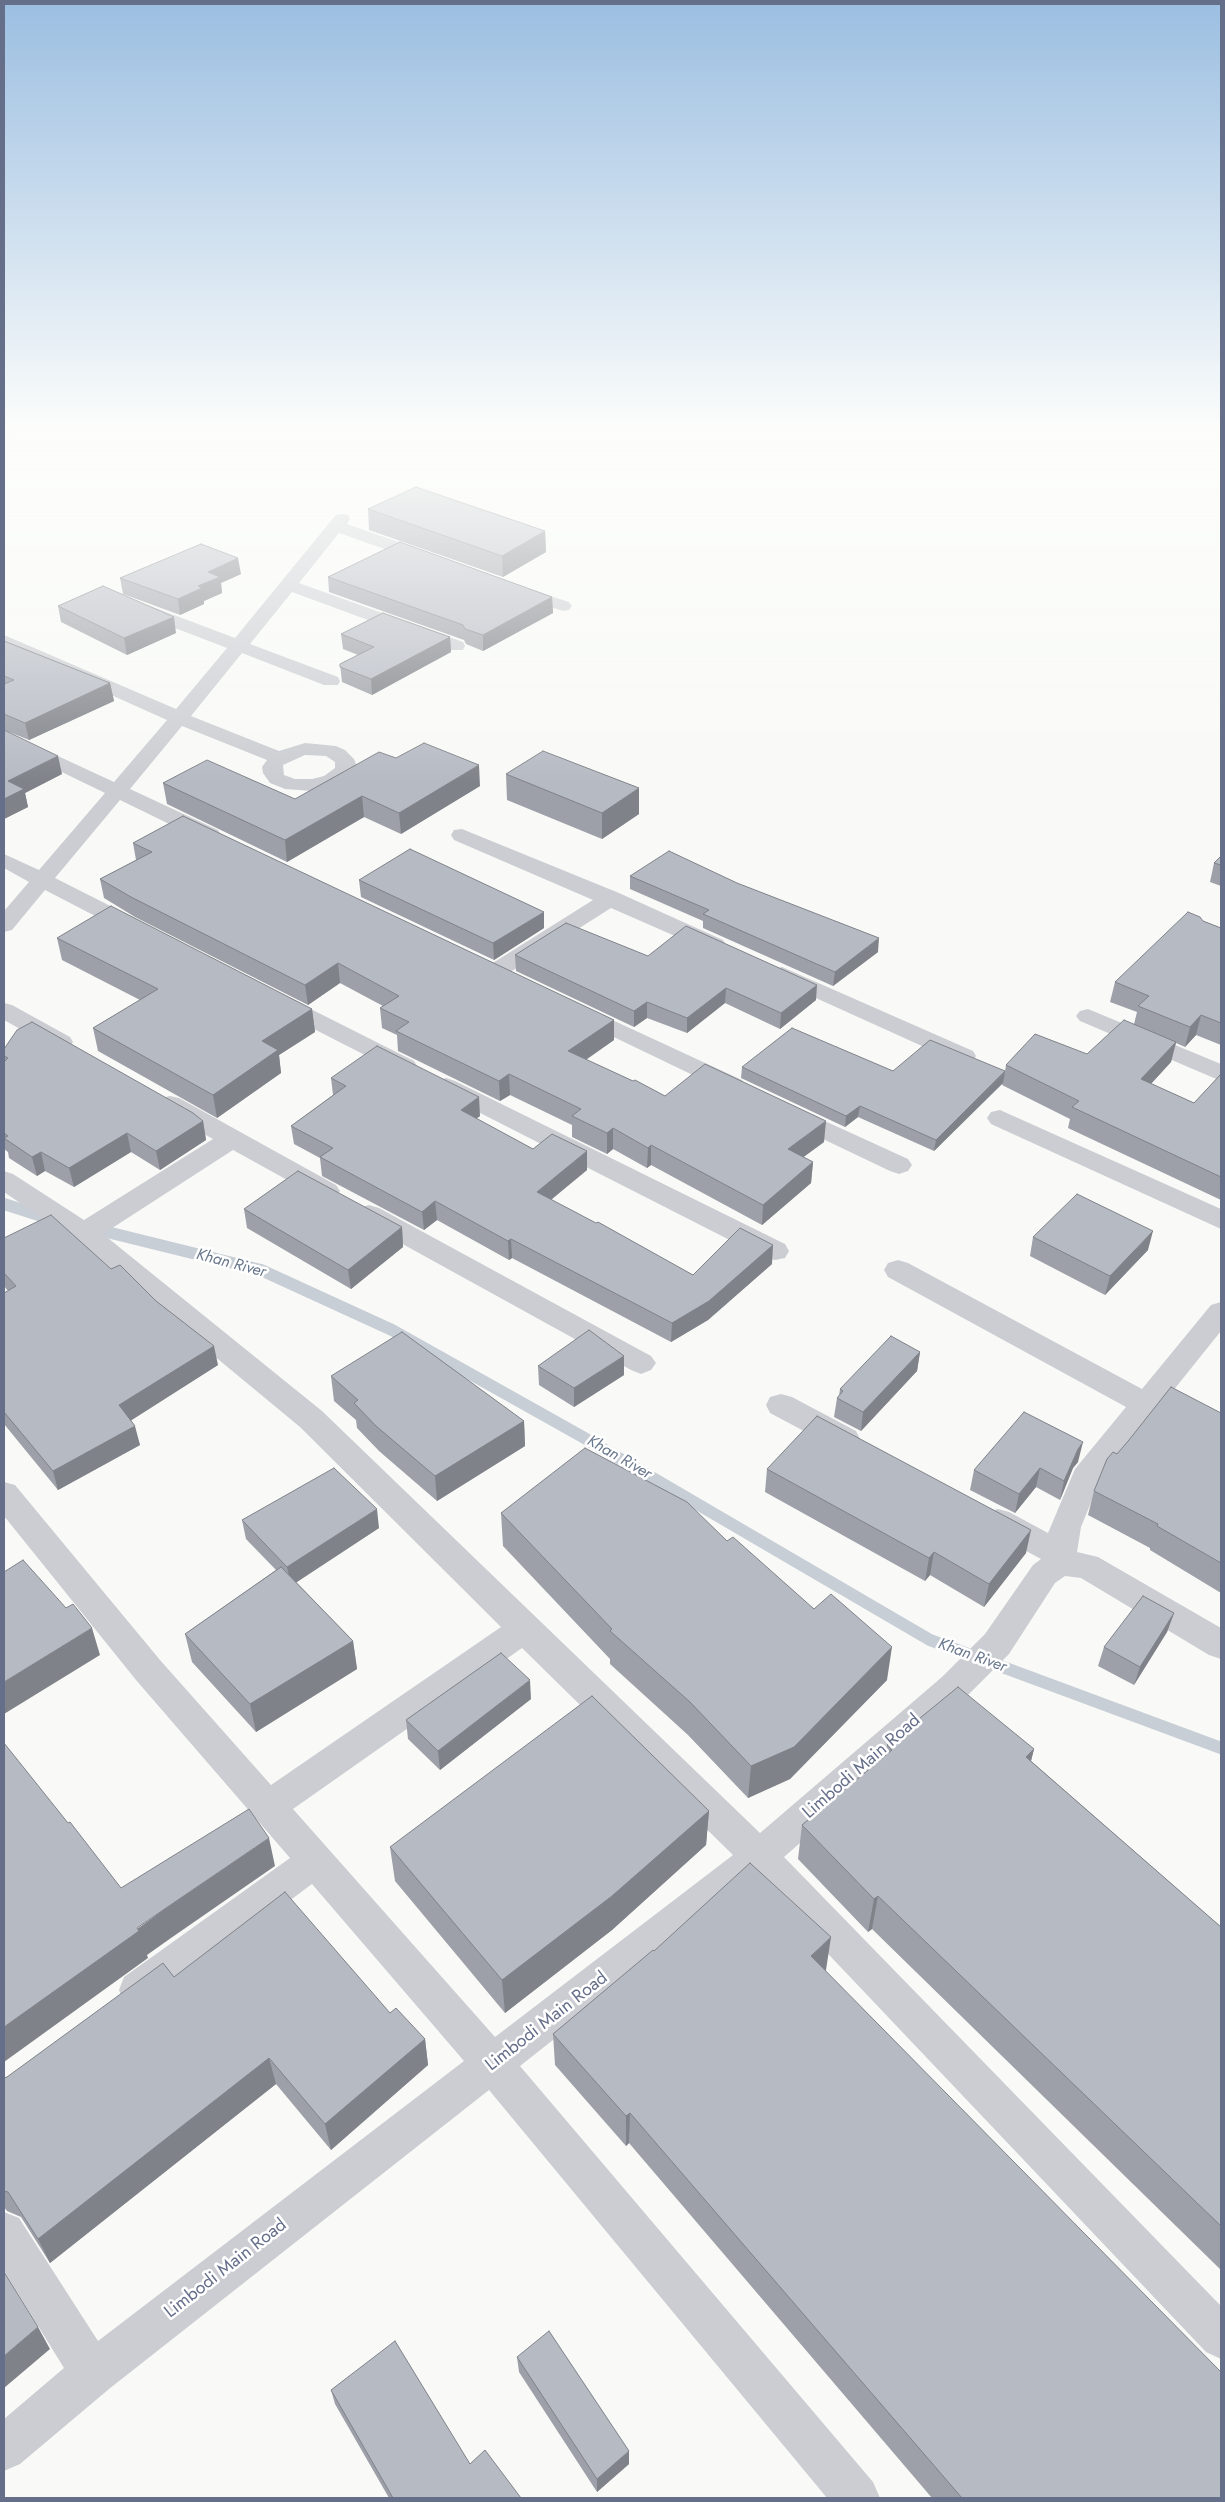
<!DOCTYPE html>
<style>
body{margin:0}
#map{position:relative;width:1225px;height:2502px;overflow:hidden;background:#f9faf7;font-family:Jost,sans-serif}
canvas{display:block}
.frame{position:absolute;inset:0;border:5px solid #666f8a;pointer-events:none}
</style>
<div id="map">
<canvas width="1225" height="2502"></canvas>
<div class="frame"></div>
</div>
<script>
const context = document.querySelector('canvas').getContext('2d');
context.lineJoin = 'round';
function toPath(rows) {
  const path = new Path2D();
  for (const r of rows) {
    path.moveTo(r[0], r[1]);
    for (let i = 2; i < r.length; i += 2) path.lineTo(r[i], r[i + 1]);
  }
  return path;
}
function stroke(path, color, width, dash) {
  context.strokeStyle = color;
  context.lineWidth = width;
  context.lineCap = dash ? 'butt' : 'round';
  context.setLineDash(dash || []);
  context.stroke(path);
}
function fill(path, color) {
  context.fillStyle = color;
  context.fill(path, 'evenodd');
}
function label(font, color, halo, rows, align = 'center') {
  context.font = font + ' Jost,sans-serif';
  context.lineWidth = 5;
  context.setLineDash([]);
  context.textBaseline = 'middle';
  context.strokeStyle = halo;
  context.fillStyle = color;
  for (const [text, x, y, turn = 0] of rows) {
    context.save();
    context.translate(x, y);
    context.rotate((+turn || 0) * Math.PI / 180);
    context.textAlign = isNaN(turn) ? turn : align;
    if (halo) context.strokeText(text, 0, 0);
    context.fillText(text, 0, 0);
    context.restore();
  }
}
stroke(toPath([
 [4,1204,51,1219],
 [91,1228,261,1270,392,1330,581,1436,930,1640,1221,1748]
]), '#c8ced6', 12);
fill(toPath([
 [4,433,14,433,11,436,4,438,4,433],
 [342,514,348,515,350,519,347,524,433,554,436,558,433,562,427,563,421,562,339,533,299,583,463,642,465,646,463,650,449,650,292,592,250,644,338,677,340,681,338,685,324,685,242,653,191,716,279,751,305,743,336,746,345,750,354,759,356,764,352,774,338,785,331,787,312,791,285,789,270,783,263,773,262,767,267,760,182,726,130,789,218,830,221,835,218,840,210,841,202,840,120,800,55,878,144,923,147,928,144,933,136,935,128,933,45,890,12,930,4,932,4,911,29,882,4,868,4,854,39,870,105,793,4,744,4,731,114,782,167,720,4,647,4,635,176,709,227,648,133,612,130,608,133,604,145,604,235,638,330,522,336,515,342,514],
 [305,755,326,756,335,762,335,768,324,776,312,779,295,779,284,775,283,765,305,755],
 [517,585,569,602,572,606,569,610,563,611,511,594,508,590,511,586,517,585],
 [462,829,619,893,723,940,726,945,723,950,715,952,707,950,611,908,504,976,496,978,488,976,484,971,488,966,593,900,454,840,451,835,454,830,462,829],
 [782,967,973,1051,976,1056,973,1061,964,1063,955,1061,774,979,770,974,774,969,782,967],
 [281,996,289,998,414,1061,417,1066,414,1071,405,1074,396,1071,273,1008,269,1003,273,998,281,996],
 [4,1003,12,1005,70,1037,73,1042,70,1047,61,1049,52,1047,4,1020,4,1003],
 [580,1005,742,1080,746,1085,742,1090,733,1093,724,1090,572,1017,568,1012,572,1007,580,1005],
 [1088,1009,1221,1064,1221,1081,1080,1021,1076,1016,1080,1011,1088,1009],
 [446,1078,455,1081,785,1244,789,1251,785,1258,775,1260,765,1258,437,1091,433,1086,437,1081,446,1078],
 [170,1096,179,1098,336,1185,340,1191,336,1197,327,1200,318,1197,233,1150,103,1234,322,1411,760,1833,942,1677,985,1634,1033,1565,1041,1559,987,1530,982,1521,987,1512,998,1509,1009,1512,1048,1533,1075,1469,1126,1407,888,1277,884,1270,888,1263,898,1260,908,1263,1142,1389,1211,1305,1221,1302,1221,1331,1099,1483,1081,1527,1077,1552,1098,1557,1221,1628,1221,1659,1209,1655,1081,1578,1065,1576,1055,1583,1009,1654,966,1697,784,1857,1221,2306,1221,2359,1206,2352,757,1879,520,2066,873,2482,880,2498,827,2498,489,2090,109,2389,20,2464,4,2471,4,2419,64,2368,4,2271,4,2212,19,2218,98,2341,464,2061,312,1884,152,2003,138,2008,124,2003,119,1990,124,1977,290,1858,136,1680,4,1516,4,1482,15,1485,160,1660,271,1785,501,1627,300,1427,74,1240,4,1192,4,1171,13,1174,84,1220,213,1139,161,1110,157,1104,161,1098,170,1096],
 [522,1648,733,1855,495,2037,293,1809,522,1648],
 [792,1106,908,1159,912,1165,908,1171,899,1174,890,1171,783,1120,779,1114,783,1108,792,1106],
 [1000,1110,1221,1209,1221,1229,991,1124,987,1118,991,1112,1000,1110],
 [369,1205,379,1208,651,1356,656,1363,651,1370,641,1374,631,1370,359,1220,356,1214,359,1208,369,1205],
 [781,1394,792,1397,856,1431,860,1439,856,1447,845,1450,834,1447,770,1413,766,1405,770,1397,781,1394]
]), '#cccdd2');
fill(toPath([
 [368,509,545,531,546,552,503,577,369,530],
 [241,574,221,583,222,593,204,601,204,604,180,615,123,594,120,578],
 [328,577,552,597,553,613,483,651,466,644,464,640,329,592],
 [58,606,176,633,127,655,61,622],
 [341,634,450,637,451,652,372,695,342,682,340,664,358,655,343,649],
 [4,641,110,683,114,701,29,740,9,732,62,774,25,793,28,807,4,819],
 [396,758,480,786,401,834,364,817,287,862,167,804,163,783,295,799],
 [506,774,639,814,602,839,507,800],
 [133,843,614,1020,614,1040,586,1060,665,1096,824,1142,803,1157,813,1162,811,1183,762,1225,651,1165,647,1168,613,1149,607,1154,572,1137,572,1125,510,1095,500,1101,398,1051,397,1035,382,1028,380,1008,383,1006,340,983,308,1005,135,917,104,898,100,879,136,860],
 [1221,856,1221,886,1210,882,1214,863],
 [630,876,878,952,833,986,703,928,703,921,630,889],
 [359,880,544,928,494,960,361,897],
 [1203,921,1221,928,1221,1045,1196,1035,1185,1047,1176,1043,1171,1062,1151,1084,1194,1103,1221,1074,1221,1200,1068,1128,1070,1119,1002,1085,1003,1083,934,1151,858,1117,845,1127,741,1078,742,1067,893,1071,1005,1071,1006,1065,1087,1054,1134,1024,1137,1012,1110,1002,1115,982],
 [57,938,312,1009,315,1032,279,1055,281,1073,217,1118,98,1051,93,1028,140,1000,62,960],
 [515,955,648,956,816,1000,780,1029,725,1003,687,1033,647,1018,634,1027,516,971],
 [4,1049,203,1121,206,1140,160,1170,131,1152,74,1187,45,1171,37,1176,9,1158,8,1152,4,1149],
 [331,1078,480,1116,476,1119,533,1149,587,1170,551,1200,693,1275,772,1264,708,1320,671,1342,512,1258,509,1260,437,1220,424,1230,322,1176,320,1158,294,1144,291,1126,333,1095],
 [244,1209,402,1227,403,1247,351,1289,247,1228],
 [1033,1237,1148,1250,1105,1295,1030,1256],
 [4,1238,218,1365,131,1420,140,1445,58,1490,4,1424,4,1293,8,1291,4,1286],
 [920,1352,917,1371,861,1431,834,1417,837,1398,839,1396,840,1389],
 [538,1366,624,1375,574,1407,539,1385],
 [331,1376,524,1421,525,1446,437,1501,379,1451,357,1428,356,1420,334,1401],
 [1221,1413,1221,1593,1150,1550,1150,1548,1088,1515,1094,1491,1117,1454],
 [1078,1462,1073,1468,1060,1500,1036,1487,1015,1513,970,1490,974,1470],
 [767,1469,1026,1553,984,1607,930,1575,925,1581,765,1492],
 [501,1513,727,1541,887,1680,790,1779,748,1798,688,1735,610,1664,610,1659,503,1546],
 [242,1520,379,1528,296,1582,353,1641,357,1669,256,1732,192,1662,185,1634,276,1570,246,1539],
 [1174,1613,1167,1632,1134,1685,1098,1666,1104,1647],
 [531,1699,440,1770,408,1739,406,1720],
 [887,1745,1034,1749,1031,1761,1221,1927,1221,2270,872,1929,868,1932,798,1859,802,1825,886,1755],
 [709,1811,706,1845,612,1930,505,2013,395,1881,390,1847],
 [654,1951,826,1970,826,1971,1221,2498,932,2498,629,2143,626,2146,555,2065,553,2034],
 [174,1977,390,2013,425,2039,428,2065,331,2150,276,2084,50,2263,21,2217,7,2211,4,2207,4,2078,7,2077],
 [517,2357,629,2464,597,2492,519,2372],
 [331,2390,470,2464,521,2498,389,2498,335,2404]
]), '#9da0a8');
fill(toPath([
 [545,531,546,552,503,577,502,556],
 [238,558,241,574,221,583,222,593,204,601,204,604,180,615,178,599,198,586,208,572],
 [552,597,553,613,483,651,483,635],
 [174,617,176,633,127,655,124,638],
 [450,637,451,652,372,695,371,679],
 [110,683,114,701,29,740,25,723],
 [58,756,62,774,25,793,28,807,4,819,4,799,8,781],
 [479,765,480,786,401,834,399,813],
 [639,788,639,814,602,839,602,813],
 [362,796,364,817,287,862,285,840],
 [544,912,544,928,494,960,493,943],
 [879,938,878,952,833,986,835,972],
 [338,963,340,983,308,1005,305,985],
 [817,985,816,1000,780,1029,781,1013],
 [726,988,725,1003,687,1033,687,1018],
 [647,1002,647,1018,634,1027,634,1011],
 [312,1009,315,1032,279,1055,281,1073,217,1118,213,1095,262,1041],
 [1201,1015,1196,1035,1185,1047,1190,1027],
 [614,1020,614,1040,569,1071,568,1051],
 [1176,1042,1171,1062,1136,1100,1141,1079],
 [1005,1072,1003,1083,934,1151,936,1140],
 [509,1074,510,1095,500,1101,499,1081],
 [479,1097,480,1116,462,1129,461,1110],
 [860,1106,858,1117,845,1127,846,1116],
 [203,1121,206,1140,160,1170,156,1151],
 [826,1121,824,1142,786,1170,788,1149],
 [613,1128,613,1149,607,1154,607,1133],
 [127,1133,131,1152,74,1187,69,1168],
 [651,1145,651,1165,647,1168,648,1148],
 [587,1151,587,1170,537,1211,537,1192],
 [41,1152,45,1171,37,1176,32,1157],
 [813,1162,811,1183,762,1225,763,1205],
 [435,1201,437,1220,424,1230,422,1212],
 [402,1227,403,1247,351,1289,348,1270],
 [1153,1231,1148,1250,1105,1295,1110,1276],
 [511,1239,512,1258,509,1260,508,1241],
 [773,1245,772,1264,708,1320,671,1342,672,1323],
 [214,1346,218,1365,124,1425,119,1405],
 [920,1352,917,1371,861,1431,863,1412],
 [624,1356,624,1375,574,1407,574,1388],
 [524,1421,525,1446,437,1501,435,1476],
 [135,1426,140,1445,58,1490,53,1471],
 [1083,1442,1078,1462,1073,1468,1060,1500,1064,1481,1078,1449],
 [1040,1468,1036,1487,1015,1513,1019,1494],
 [377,1509,379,1528,291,1586,287,1567],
 [1031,1530,1026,1553,984,1607,989,1584],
 [934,1552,930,1575,925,1581,929,1558],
 [1174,1613,1167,1632,1134,1685,1140,1667],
 [92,1628,100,1655,4,1714,4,1682],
 [353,1641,357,1669,256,1732,250,1704],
 [892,1647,887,1680,790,1779,748,1798,751,1766],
 [530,1680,531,1699,440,1770,438,1751],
 [1034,1749,1025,1784,1026,1757],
 [709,1811,706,1845,612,1930,505,2013,502,1980],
 [269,1838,275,1866,171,1938,147,1955,148,1958,4,2062,4,2027,163,1910],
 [878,1896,872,1929,868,1932,874,1899],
 [831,1937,826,1970,806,1988,811,1956],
 [425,2039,428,2065,331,2150,325,2124],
 [269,2058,276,2084,50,2263,38,2239],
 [630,2113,629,2143,626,2146,626,2116],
 [38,2327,50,2349,4,2388,4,2356],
 [629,2451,629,2464,597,2492,597,2479]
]), '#7f8288');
const building = toPath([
 [416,487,545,531,502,556,368,509,416,487],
 [400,542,552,597,483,635,465,629,463,625,328,577,400,542],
 [201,544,238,558,208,572,220,577,198,586,202,588,178,599,120,578,201,544],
 [103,586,174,617,124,638,58,606,103,586],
 [383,613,450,637,371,679,340,667,340,664,374,647,341,634,383,613],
 [4,641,110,683,25,723,4,714,4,684,14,680,4,676,4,641],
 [4,730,58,756,8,781,24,789,4,799,4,730],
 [424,743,479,765,399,813,362,796,285,840,163,783,207,760,295,799,379,752,396,758,424,743],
 [543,751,639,788,602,813,506,774,543,751],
 [183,816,614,1020,568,1051,633,1081,635,1080,665,1096,705,1064,826,1121,788,1149,813,1162,763,1205,651,1145,648,1148,613,1128,607,1133,572,1116,581,1109,509,1074,499,1081,396,1031,409,1022,380,1008,399,996,338,963,305,985,131,897,100,879,152,852,133,843,183,816],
 [410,849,544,912,493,943,359,880,410,849],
 [669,851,737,883,879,938,835,972,703,914,709,910,630,876,669,851],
 [1221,856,1221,865,1214,863,1221,856],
 [111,906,312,1009,262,1041,278,1050,213,1095,93,1028,158,989,57,938,111,906],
 [1188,912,1200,917,1203,921,1221,928,1221,1023,1201,1015,1190,1027,1138,1006,1149,996,1115,982,1188,912],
 [566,923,648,956,686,926,817,985,781,1013,726,988,687,1018,647,1002,634,1011,515,955,566,923],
 [1124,1020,1176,1042,1141,1079,1194,1103,1221,1074,1221,1114,1220,1115,1221,1116,1221,1177,1072,1107,1079,1101,1006,1065,1035,1034,1087,1054,1124,1020],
 [32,1022,193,1113,203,1121,156,1151,127,1133,69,1168,41,1152,32,1157,4,1138,8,1136,4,1133,4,1062,8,1058,4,1056,4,1049,17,1030,32,1022],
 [792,1028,893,1071,930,1040,1005,1071,936,1140,860,1106,846,1116,742,1067,792,1028],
 [377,1046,479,1097,461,1110,533,1149,552,1134,587,1151,537,1192,596,1223,598,1222,693,1275,740,1228,773,1245,709,1301,672,1323,511,1239,508,1241,435,1201,422,1212,320,1157,333,1148,291,1126,346,1086,331,1078,377,1046],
 [298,1171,402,1227,348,1270,244,1209,298,1171],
 [1077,1194,1153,1231,1110,1276,1033,1237,1077,1194],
 [51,1215,111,1269,120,1265,156,1301,214,1346,119,1405,135,1426,53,1471,4,1412,4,1293,16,1286,4,1273,4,1238,51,1215],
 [589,1330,624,1356,574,1388,538,1366,589,1330],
 [402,1332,524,1421,435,1476,376,1426,354,1403,358,1400,331,1376,402,1332],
 [891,1336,920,1352,863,1412,837,1398,843,1391,840,1389,891,1336],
 [1171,1387,1221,1413,1221,1563,1157,1526,1158,1524,1094,1491,1107,1459,1113,1452,1117,1454,1129,1440,1171,1387],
 [1024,1412,1083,1442,1078,1449,1064,1481,1040,1468,1019,1494,974,1470,1024,1412],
 [817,1416,1031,1530,989,1584,934,1552,929,1558,767,1469,817,1416],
 [585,1448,687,1502,727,1541,733,1537,814,1609,831,1594,892,1647,794,1747,751,1766,690,1702,610,1631,612,1629,501,1513,585,1448],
 [334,1468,377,1509,287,1567,242,1520,334,1468],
 [23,1560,66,1608,73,1604,92,1628,4,1682,4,1572,23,1560],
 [281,1567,353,1641,250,1704,185,1634,281,1567],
 [1143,1596,1174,1613,1140,1667,1104,1647,1143,1596],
 [501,1653,530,1680,438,1751,406,1720,501,1653],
 [958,1687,1034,1749,1026,1757,1221,1927,1221,2226,878,1896,874,1899,802,1825,892,1750,887,1745,958,1687],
 [592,1696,709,1811,612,1896,502,1980,390,1847,592,1696],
 [4,1743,68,1823,70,1822,121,1888,249,1809,269,1838,163,1910,137,1928,139,1931,4,2027,4,1743],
 [750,1863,831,1937,811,1956,1221,2372,1221,2498,962,2498,630,2113,626,2116,553,2034,653,1950,654,1951,750,1863],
 [285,1892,390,2013,396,2008,425,2039,325,2124,269,2058,38,2239,8,2192,4,2191,4,2078,7,2077,163,1963,174,1977,285,1892],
 [4,2272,38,2327,4,2356,4,2272],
 [549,2331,629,2451,597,2479,517,2357,549,2331],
 [395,2341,470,2464,485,2450,521,2498,393,2498,331,2390,395,2341]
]);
fill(building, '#b6bac3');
stroke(building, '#7f8288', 1);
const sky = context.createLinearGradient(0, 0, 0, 783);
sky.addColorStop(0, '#9bbee1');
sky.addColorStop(0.55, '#fcfdfb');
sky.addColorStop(1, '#fcfdfb00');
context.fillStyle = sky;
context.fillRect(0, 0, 1225, 783);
label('italic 16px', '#68778c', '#fff', [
 ["Khan River",231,1264,15],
 ["Khan River",619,1458,30],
 ["Khan River",972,1656,20]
]);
label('18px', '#666f8a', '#fff', [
 ["Limbodi Main Road",862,1767,-41],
 ["Limbodi Main Road",547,2022,-38],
 ["Limbodi Main Road",226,2269,-38]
]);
</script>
